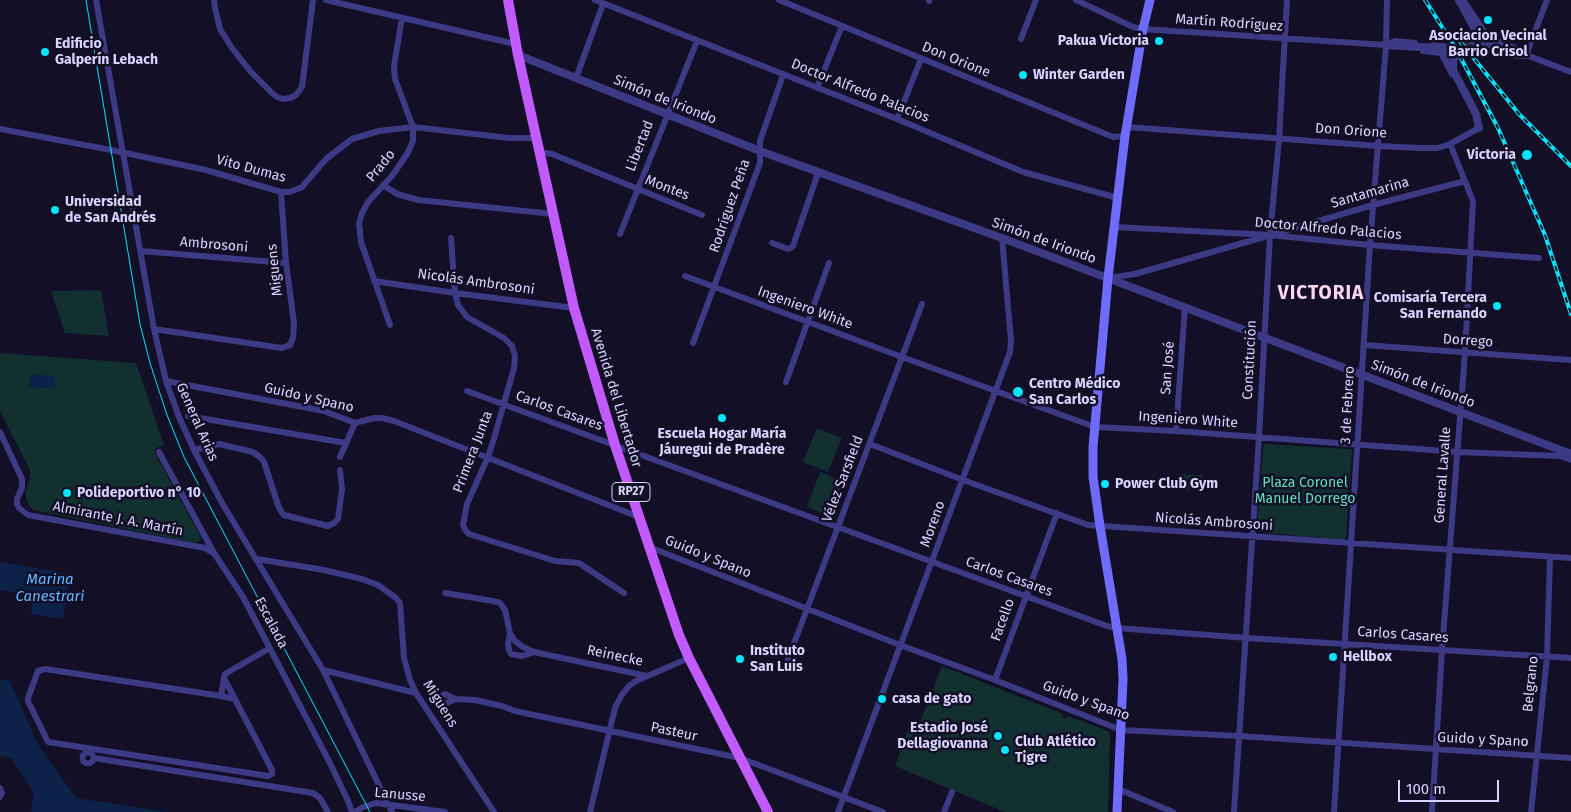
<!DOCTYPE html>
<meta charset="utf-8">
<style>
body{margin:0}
#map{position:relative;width:1571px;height:812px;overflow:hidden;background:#130f26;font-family:"Fira Sans",sans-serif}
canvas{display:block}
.scale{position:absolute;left:1398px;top:780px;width:101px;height:22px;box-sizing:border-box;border:2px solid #d9d4ff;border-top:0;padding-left:6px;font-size:15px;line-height:18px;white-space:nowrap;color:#d9d4ff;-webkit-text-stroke:4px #130f26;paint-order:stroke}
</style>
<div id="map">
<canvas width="1571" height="812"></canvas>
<div class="scale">100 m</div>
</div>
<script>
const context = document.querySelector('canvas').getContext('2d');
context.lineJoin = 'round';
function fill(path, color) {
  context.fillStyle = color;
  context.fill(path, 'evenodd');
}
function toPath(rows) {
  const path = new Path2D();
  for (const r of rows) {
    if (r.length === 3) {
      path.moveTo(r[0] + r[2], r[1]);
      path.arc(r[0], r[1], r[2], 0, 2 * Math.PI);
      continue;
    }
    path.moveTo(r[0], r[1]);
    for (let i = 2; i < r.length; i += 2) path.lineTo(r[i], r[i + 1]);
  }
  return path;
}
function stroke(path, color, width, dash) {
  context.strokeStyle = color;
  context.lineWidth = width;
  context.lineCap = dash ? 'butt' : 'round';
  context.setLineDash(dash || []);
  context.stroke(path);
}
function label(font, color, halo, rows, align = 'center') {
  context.font = font + ' "Fira Sans",sans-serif';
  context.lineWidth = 5;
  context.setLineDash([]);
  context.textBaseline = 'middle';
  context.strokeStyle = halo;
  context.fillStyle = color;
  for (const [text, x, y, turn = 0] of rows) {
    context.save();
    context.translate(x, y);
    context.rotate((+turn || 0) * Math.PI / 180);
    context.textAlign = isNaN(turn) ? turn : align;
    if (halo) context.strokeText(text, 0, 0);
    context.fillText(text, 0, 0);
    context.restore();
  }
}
fill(toPath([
 [101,290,109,336,65,333,51,291],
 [0,353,136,363,164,445,158,447,155,449,155,453,201,538,199,542,195,543,34,510,29,506,26,498,26,491,30,479,30,470,0,411],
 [817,428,842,438,828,472,803,462],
 [1265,444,1348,449,1352,450,1346,537,1345,540,1259,532,1257,529,1263,447],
 [820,472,846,482,832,517,807,507],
 [1178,474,1202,475,1201,490,1177,489],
 [942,666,1063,714,1062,717,1066,719,1068,716,1108,731,1110,734,1108,812,1005,812,895,766,910,724,918,727]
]), '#12302f');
fill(toPath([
 [30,374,55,376,54,388,29,387],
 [0,562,70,574,63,619,31,614,33,596,0,590],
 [0,679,10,681,37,743,76,798,167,812,31,812,34,792,11,758,0,756]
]), '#0c2248');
stroke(toPath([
 [1456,54,1474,41]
]), '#312d47', 8, [8, 4]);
stroke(toPath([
 [96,0,154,329,166,381,179,417,194,450,222,503,323,670,392,812],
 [214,0,215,8,220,29,232,48,250,71,272,93,277,97,283,99,290,98,296,95,302,87,313,0],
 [326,0,515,44],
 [595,0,897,119,1023,172,1118,198],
 [779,0,1113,137,1125,136],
 [1076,0,1133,27,1143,29,1386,45,1390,46],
 [1463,0,1488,37,1520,50,1526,55,1571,72],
 [929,1,929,0],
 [1021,39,1036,0],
 [1388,44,1395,41,1415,43],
 [1432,45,1449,47,1447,58],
 [1423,51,1441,53,1452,74],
 [1526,55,1547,0],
 [576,78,603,4],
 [817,88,842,26],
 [897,119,921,59],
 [1127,127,1378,146,1421,148,1438,148,1450,144,1479,128,1478,125],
 [0,129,111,150,206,170,281,192,290,192,302,187,326,159,352,139,379,131,413,127,509,138,536,138],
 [539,152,552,154,702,215],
 [383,185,397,194,418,200,553,214],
 [1114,227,1270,235,1370,245,1539,258],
 [620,234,697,41],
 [1274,234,1373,205,1465,181],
 [451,238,455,293,458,305,467,317,504,338,512,346,515,356,514,368,493,442,488,457,467,504,463,525,466,531,469,534,555,561,579,563,624,593],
 [772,243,788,249,791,248,793,246,818,173],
 [141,251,286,263],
 [685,276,902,357,1095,427,1176,431,1458,452,1560,456,1571,460],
 [1108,278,1135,274,1264,237],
 [374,281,455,293,574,308],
 [390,325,361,242,359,223,362,213,368,202,392,176,407,154,413,141,413,127,395,79,394,66,402,18],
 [154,329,282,348,290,345,293,338,294,323,286,263,281,192],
 [693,343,760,163,760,141,783,75],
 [1364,345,1571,360],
 [166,381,324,411,355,423,374,418,382,418,394,421,639,517],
 [786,382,829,263],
 [467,391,1107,626,1117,628,1247,638,1571,658],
 [188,416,346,443],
 [1176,431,1185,307],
 [0,432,22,479,22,488,17,499,17,504,19,508,28,515,205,548,213,553],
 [870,444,963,480,1088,525,1571,558],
 [194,450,219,444,253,452,261,458,264,462,279,508,284,515,328,526,334,523,338,519,342,489,340,470],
 [159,452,214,553,243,597,331,765,348,801,352,812],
 [340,457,355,423],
 [649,547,900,645,995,680,1121,730,1239,736,1571,758],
 [257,559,324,570,362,579,378,585,396,598,400,603,404,658,410,680,416,693,494,812],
 [445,593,493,601,500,603,505,610,510,633,515,641,523,647,534,652,647,676],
 [510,633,508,643,509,650,511,654,522,656,534,652],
 [787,662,922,304],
 [323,670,416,693],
 [224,678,221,696,235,699],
 [995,680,1057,513],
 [221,696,45,669,38,671,28,698,28,701,48,742,268,776,272,774,272,770,224,678,225,674,230,671,270,648],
 [455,699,445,694,439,697,439,700,441,703,445,704,455,699,475,700,502,706,515,711,740,758,883,812],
 [88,758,5.5],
 [94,758,313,793,320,798,328,812],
 [0,788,2,793,0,797],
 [1118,789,1173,812],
 [355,812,363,807,376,803,445,812],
 [590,812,615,708,621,696,629,686,636,681,689,658],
 [838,812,1010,352,1011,341,1002,238],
 [944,812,952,792],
 [1234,812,1259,437,1270,235,1279,139,1287,0],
 [1334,812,1370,245,1386,45,1387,0],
 [1432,812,1442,650,1465,353,1473,201,1450,144],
 [1531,812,1547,657,1550,557]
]), '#3d3a85', 6);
stroke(toPath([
 [1459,0,1476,31,1474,41,1484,42,1517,55,1526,55],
 [1386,45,1437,48,1448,54,1456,54,1453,61,1453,70,1476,114,1479,128],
 [518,55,760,151,1002,238,1571,454]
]), '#3d3a85', 8);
stroke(toPath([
 [1117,812,1123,679,1122,659,1100,526,1093,477,1093,447,1108,278,1125,136,1143,29,1150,0]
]), '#6f6bff', 9);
stroke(toPath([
 [508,0,518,55,574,308,615,445,679,635,689,658,768,812]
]), '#c25bff', 10);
stroke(toPath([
 [86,0,140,324,150,363,167,415,184,457,370,812]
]), '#00e5ff', 1);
const rail = toPath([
 [1425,0,1456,49,1498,128,1545,235,1571,314],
 [1454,34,1519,114,1571,166]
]);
stroke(rail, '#00e5ff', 4);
stroke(rail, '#130f26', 2, [5.5]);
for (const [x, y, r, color] of [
 [1488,20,5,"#00e5ff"],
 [1159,41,5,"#00e5ff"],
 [45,52,5,"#00e5ff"],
 [1023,75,5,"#00e5ff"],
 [1527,155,6,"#00e5ff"],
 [55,210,5,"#00e5ff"],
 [1497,306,5,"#00e5ff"],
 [1018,392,6,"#00e5ff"],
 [722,418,5,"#00e5ff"],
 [1105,484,5,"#00e5ff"],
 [67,493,5,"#00e5ff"],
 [1333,657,5,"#00e5ff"],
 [740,659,5,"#00e5ff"],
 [882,699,5,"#00e5ff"],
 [998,736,5,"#00e5ff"],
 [1005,750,5,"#00e5ff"]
]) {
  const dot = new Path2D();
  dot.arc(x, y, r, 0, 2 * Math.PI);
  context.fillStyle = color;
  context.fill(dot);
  stroke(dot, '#130f26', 2);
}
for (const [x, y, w] of [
 [631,492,38]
]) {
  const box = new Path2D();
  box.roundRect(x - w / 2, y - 9.5, w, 19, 4);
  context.fillStyle = '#130f26';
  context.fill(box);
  stroke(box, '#d9d4ff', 1);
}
label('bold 12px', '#d9d4ff', null, [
 ["RP27",631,492]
]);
label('14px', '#d9d4ff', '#130f26', [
 ["Martín Rodríguez",1229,23,4],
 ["Don Orione",956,60,22],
 ["Doctor Alfredo Palacios",860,91,22],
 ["Simón de Iriondo",665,100,22],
 ["Don Orione",1351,131,4],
 ["Libertad",640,146,-69],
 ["Prado",381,166,-51],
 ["Vito Dumas",251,169,15],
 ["Montes",667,188,21],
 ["Santamarina",1370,193,-16],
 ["Rodríguez Peña",730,206,-71],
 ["Doctor Alfredo Palacios",1328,229,5],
 ["Simón de Iriondo",1044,241,20],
 ["Ambrosoni",214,245,5],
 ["Miguens",275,270,-96],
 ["Nicolás Ambrosoni",476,282,8],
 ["Ingeniero White",805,308,20],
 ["Dorrego",1468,341,4],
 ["Constitución",1250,360,-87],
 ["San José",1168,368,-86],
 ["Simón de Iriondo",1423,384,21],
 ["Guido y Spano",309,398,13],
 ["Avenida del Libertador",616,398,73],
 ["3 de Febrero",1348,405,-87],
 ["Carlos Casares",559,411,20],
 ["Ingeniero White",1188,420,4],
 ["General Arias",197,422,66],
 ["Primera Junta",473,452,-69],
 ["General Lavalle",1443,475,-86],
 ["Vélez Sarsfield",843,479,-69],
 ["Almirante J. A. Martín",118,519,11],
 ["Nicolás Ambrosoni",1214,522,4],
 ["Moreno",933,524,-70],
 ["Guido y Spano",708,557,22],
 ["Carlos Casares",1009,577,20],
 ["Facello",1003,620,-70],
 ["Escalada",271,623,62],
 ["Carlos Casares",1403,635,4],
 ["Reinecke",615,656,12],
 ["Belgrano",1531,684,-84],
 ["Guido y Spano",1086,701,20],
 ["Miguens",440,704,58],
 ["Pasteur",674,732,12],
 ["Guido y Spano",1483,740,3],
 ["Lanusse",400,795,5]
]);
label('bold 14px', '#d9d4ff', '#130f26', [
 ["Asociacion Vecinal",1488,36,"center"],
 ["Barrio Crisol",1488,52,"center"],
 ["Pakua Victoria",1149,41,"right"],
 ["Edificio",55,44],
 ["Galperín Lebach",55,60],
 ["Winter Garden",1033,75],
 ["Victoria",1516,155,"right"],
 ["Universidad",65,202],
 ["de San Andrés",65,218],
 ["Comisaría Tercera",1487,298,"right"],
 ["San Fernando",1487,314,"right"],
 ["Centro Médico",1029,384],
 ["San Carlos",1029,400],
 ["Escuela Hogar María",722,434,"center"],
 ["Jáuregui de Pradère",722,450,"center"],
 ["Power Club Gym",1115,484],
 ["Polideportivo n° 10",77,493],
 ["Instituto",750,651],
 ["San Luis",750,667],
 ["Hellbox",1343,657],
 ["casa de gato",892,699],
 ["Estadio José",988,728,"right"],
 ["Dellagiovanna",988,744,"right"],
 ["Club Atlético",1015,742],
 ["Tigre",1015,758]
], 'left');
label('14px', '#5fe0c0', '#130f26', [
 ["Plaza Coronel",1305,483],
 ["Manuel Dorrego",1305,499]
]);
label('italic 15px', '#62b6ff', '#130f26', [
 ["Marina",50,580],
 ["Canestrari",50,597]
]);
context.letterSpacing = '1px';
label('bold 19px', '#ffd6f0', '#130f26', [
 ["VICTORIA",1321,294]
]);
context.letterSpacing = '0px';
</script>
